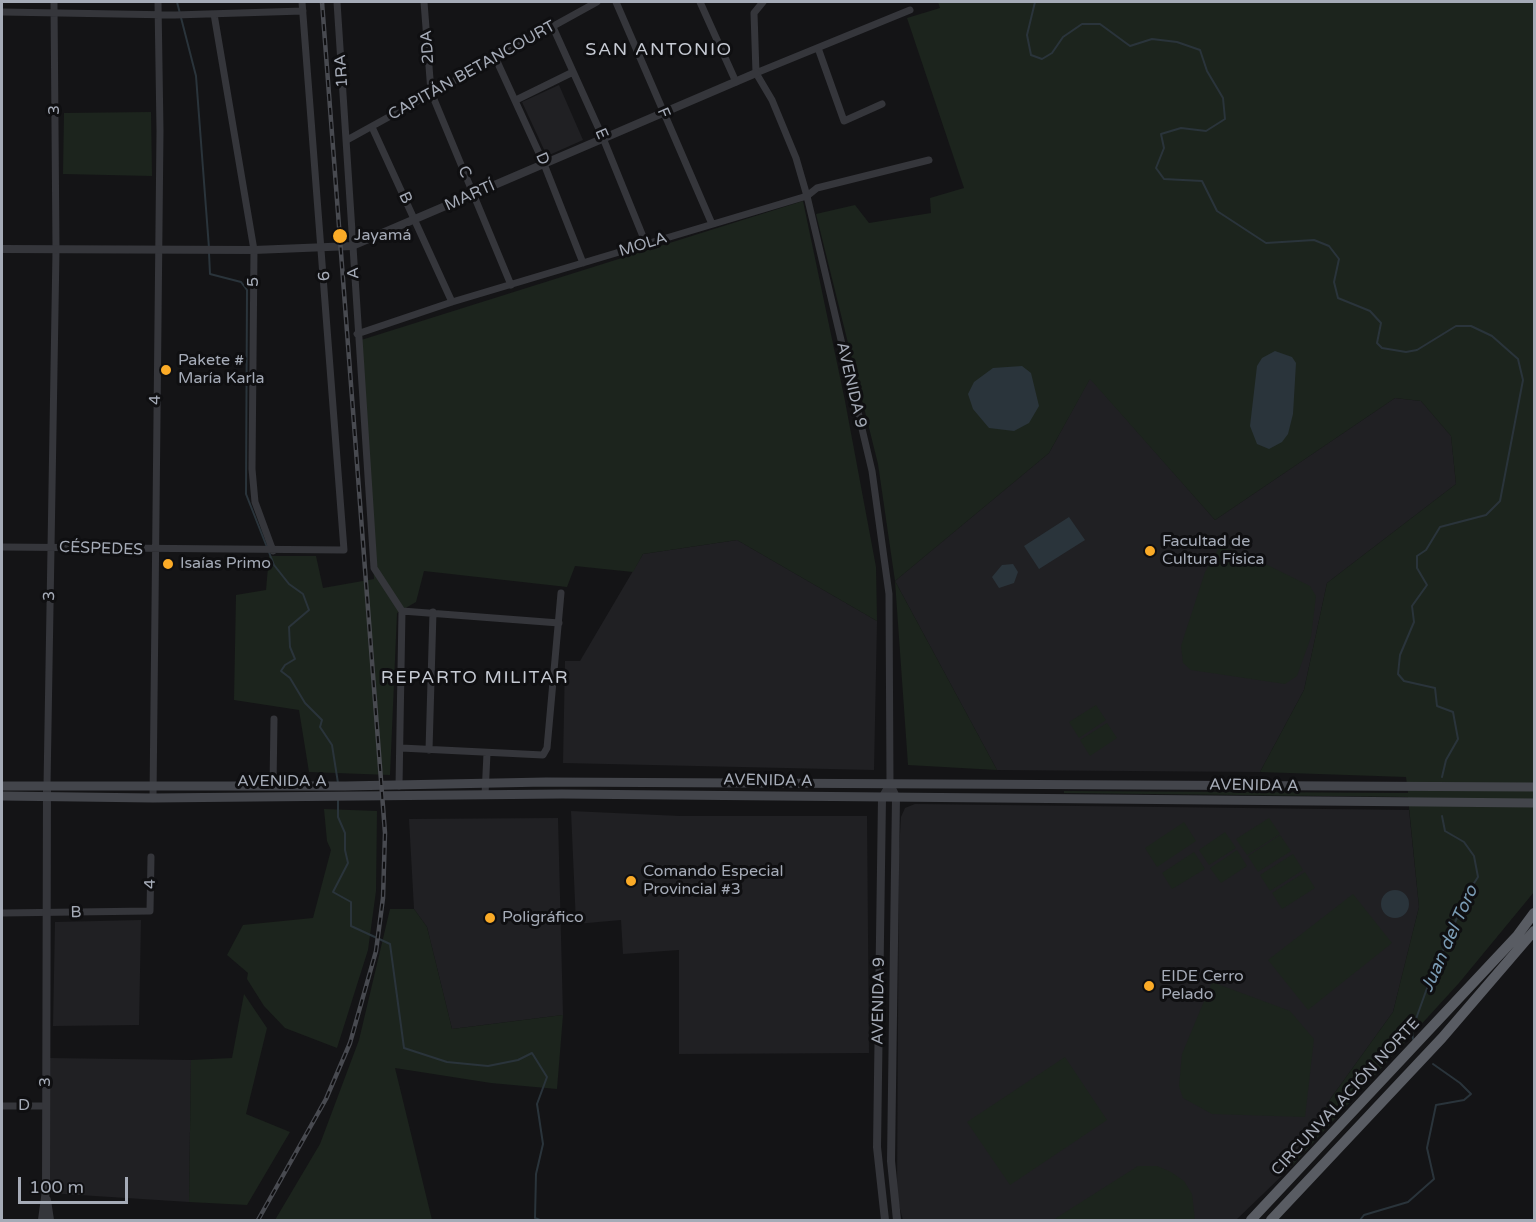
<!DOCTYPE html>
<meta charset="utf-8">
<style>
body{margin:0}
#map{position:relative;width:1536px;height:1222px;overflow:hidden;background:#141416;font-family:"Varela Round",sans-serif}
canvas{display:block}
.frame{position:absolute;inset:0;border:3px solid #a5abb7;pointer-events:none}
.scale{position:absolute;left:18px;top:1177px;width:110px;height:27px;box-sizing:border-box;border:3px solid #a5abb7;border-top:0;padding-left:8px;font-size:18px;line-height:21px;white-space:nowrap;color:#a5abb7;-webkit-text-stroke:4px #0f0f11;paint-order:stroke}
</style>
<div id="map">
<canvas width="1536" height="1222"></canvas>
<div class="frame"></div>
<div class="scale">100 m</div>
</div>
<script>
const context = document.querySelector('canvas').getContext('2d');
context.lineJoin = 'round';
function fill(path, color) {
  context.fillStyle = color;
  context.fill(path, 'evenodd');
}
function toPath(rows) {
  const path = new Path2D();
  for (const r of rows) {
    if (r.length === 3) {
      path.moveTo(r[0] + r[2], r[1]);
      path.arc(r[0], r[1], r[2], 0, 2 * Math.PI);
      continue;
    }
    path.moveTo(r[0], r[1]);
    for (let i = 2; i < r.length; i += 2) path.lineTo(r[i], r[i + 1]);
  }
  return path;
}
function stroke(path, color, width, dash) {
  context.strokeStyle = color;
  context.lineWidth = width;
  context.lineCap = dash ? 'butt' : 'round';
  context.setLineDash(dash || []);
  context.stroke(path);
}
function label(font, color, halo, rows, align = 'center') {
  context.font = font + ' "Varela Round",sans-serif';
  context.lineWidth = 6;
  context.setLineDash([]);
  context.textBaseline = 'middle';
  context.strokeStyle = halo;
  context.fillStyle = color;
  for (const [text, x, y, turn = 0] of rows) {
    context.save();
    context.translate(x, y);
    context.rotate((+turn || 0) * Math.PI / 180);
    context.textAlign = isNaN(turn) ? turn : align;
    if (halo) context.strokeText(text, 0, 0);
    context.fillText(text, 0, 0);
    context.restore();
  }
}
fill(toPath([
 [559,85,583,140,547,156,522,102],
 [1090,378,1215,520,1395,398,1421,401,1451,436,1456,484,1327,583,1304,690,1260,772,997,770,895,581,1049,453],
 [737,540,877,621,874,770,563,763,565,661,580,661,643,554],
 [915,804,1409,810,1419,907,1393,1012,1331,1098,1291,1167,1236,1220,903,1220,897,1198,899,851,901,817,905,808],
 [571,811,680,816,867,816,869,1053,679,1054,679,950,623,954,621,920,576,924],
 [558,818,563,1015,452,1029,427,927,414,909,409,819],
 [141,920,139,1025,53,1026,55,922],
 [49,1058,191,1060,189,1202,48,1193]
]), '#202023');
fill(toPath([
 [938,2,1534,2,1534,892,1459,983,1291,1167,1331,1098,1393,1012,1419,907,1408,797,1064,793,1064,791,1408,793,1406,777,1260,772,1304,690,1327,583,1456,484,1451,436,1421,401,1395,398,1215,520,1090,379,1049,453,895,581,997,770,908,765,895,581,878,464,816,214,855,205,869,223,931,213,930,198,964,188,907,18,940,8],
 [151,112,152,176,63,174,64,113],
 [803,201,845,401,876,567,877,621,737,540,643,554,633,572,575,566,567,587,424,571,416,602,397,613,390,775,309,772,299,710,234,700,236,595,266,590,269,556,316,556,323,588,374,579,358,341],
 [1220,546,1249,556,1310,586,1316,596,1311,637,1297,676,1285,684,1191,670,1183,663,1181,646,1205,572],
 [1096,705,1106,720,1079,738,1069,722],
 [1107,723,1117,738,1090,756,1080,740],
 [324,809,377,811,376,891,368,950,337,1048,285,1028,264,1006,247,979,248,973,227,955,243,925,313,918,331,850,327,841],
 [1269,818,1280,834,1247,855,1236,839],
 [1184,822,1196,841,1157,867,1145,848],
 [1225,832,1236,848,1209,865,1199,850],
 [1280,835,1291,851,1258,872,1248,856],
 [1237,850,1247,866,1221,883,1210,868],
 [1194,852,1205,869,1172,889,1162,873],
 [1293,854,1303,870,1270,891,1260,875],
 [1305,872,1315,888,1282,909,1272,893],
 [1353,894,1392,943,1308,1010,1268,960],
 [390,909,414,909,427,927,452,1029,563,1015,557,1089,491,1083,395,1068,432,1220,275,1220,320,1144,359,1040],
 [1212,982,1290,1011,1314,1039,1305,1117,1212,1114,1183,1098,1179,1086,1182,1054],
 [244,994,267,1028,246,1114,290,1132,247,1205,189,1202,191,1060,232,1058],
 [1065,1057,1107,1120,1010,1185,967,1122],
 [1138,1166,1157,1166,1171,1172,1184,1181,1192,1194,1195,1220,1053,1220]
]), '#1c241d');
fill(toPath([
 [1275,351,1292,357,1296,363,1293,414,1288,434,1282,442,1269,449,1257,444,1250,426,1257,366,1262,358],
 [1022,366,1031,373,1039,406,1029,423,1014,431,989,428,973,409,968,394,974,382,993,368],
 [1069,517,1085,540,1039,569,1024,546],
 [1013,564,1018,572,1014,583,999,588,992,577,1002,565],
 [1395,904,14]
]), '#2a343b');
stroke(toPath([
 [177,2,196,76,209,248],
 [1035,2,1027,35,1031,55,1042,59,1052,53,1063,37,1082,24,1100,24,1130,46,1152,39,1177,42,1200,50,1207,71,1223,98,1225,119,1206,131,1181,128,1161,134,1164,148,1156,168,1164,179,1202,181,1217,211,1266,243,1314,240,1329,246,1339,259,1334,282,1338,298,1370,311,1381,323,1377,343,1382,348,1406,352,1417,350,1456,326,1471,326,1492,336,1518,359,1523,380,1500,501,1486,515,1440,527,1426,550,1417,556,1417,568,1427,585,1412,606,1414,622,1400,655,1398,674,1404,681,1435,688,1437,706,1453,712,1458,739,1446,760,1442,777],
 [209,253,210,274,241,282,247,290,246,494,274,565,289,584,303,594,309,610,289,627,290,647,295,659,285,665,281,671,290,678,305,703,322,720,320,727,332,745,338,783],
 [338,798,338,817,345,833,345,850,348,863,333,892,351,902,351,926,390,944,404,1048,447,1062,488,1066,518,1060,532,1053,547,1077,537,1104,543,1144,536,1174,535,1218,540,1220],
 [1413,1039,1412,1030,1426,991,1467,894,1478,877,1474,856,1464,842,1445,831,1442,816],
 [1360,1220,1364,1215,1408,1202,1434,1179,1427,1148,1436,1105,1464,1100,1471,1094,1460,1083,1433,1064]
]), '#2a343b', 2);
stroke(toPath([
 [337,2,374,568,402,611,399,786],
 [424,2,431,92,511,285],
 [616,2,712,224],
 [700,2,736,82],
 [763,2,754,13,756,73,772,100,796,158,807,196,872,471,889,594,890,784],
 [2,12,175,15,303,11],
 [214,14,254,250,252,469,255,502,273,551],
 [552,25,603,138,646,244],
 [818,48,844,121,882,104],
 [495,57,544,164,583,263],
 [756,73,910,10],
 [516,100,573,72],
 [372,127,452,302],
 [347,140,597,2],
 [357,334,452,302,807,196,817,188,929,160],
 [2,547,344,550,302,2],
 [402,611,559,623],
 [401,748,543,755,547,748,561,593],
 [429,750,433,612],
 [47,786,56,250,54,2],
 [273,786,274,719],
 [485,795,487,753],
 [153,798,160,131,158,2],
 [2,913,150,911,151,857],
 [2,1106,46,1106]
]), '#35363b', 7);
stroke(toPath([
 [2,249,254,250,352,246,756,73],
 [890,784,896,797,891,1161,897,1220],
 [47,1200,50,1220],
 [42,1220,46,1190,47,786],
 [885,1220,877,1147,882,798,890,784]
]), '#35363b', 8);
stroke(toPath([
 [2,786,345,786,546,782,1534,787],
 [2,796,153,798,562,794,1534,803]
]), '#43454b', 9);
stroke(toPath([
 [1251,1220,1517,936,1534,913],
 [1271,1220,1442,1038,1534,931]
]), '#595c63', 10);
const rail = toPath([
 [258,1220,326,1099,350,1043,376,951,383,898,385,833,322,2]
]);
stroke(rail, '#484a50', 4.5);
stroke(rail, '#0f0f11', 2, [7]);
for (const [x, y, r, color] of [
 [340,236,8,"#fbab27"],
 [166,370,6,"#fbab27"],
 [1150,551,6,"#fbab27"],
 [168,564,6,"#fbab27"],
 [631,881,6,"#fbab27"],
 [490,918,6,"#fbab27"],
 [1149,986,6,"#fbab27"]
]) {
  const dot = new Path2D();
  dot.arc(x, y, r, 0, 2 * Math.PI);
  context.fillStyle = color;
  context.fill(dot);
  stroke(dot, '#0f0f11', 2);
}
label('16px', '#a5abb7', '#0f0f11', [
 ["2DA",428,47,-94],
 ["1RA",342,71,-94],
 ["CAPITÁN BETANCOURT",472,71,-29],
 ["3",55,110,-90],
 ["F",663,113,67],
 ["E",601,134,66],
 ["D",542,159,67],
 ["C",464,172,67],
 ["MARTÍ",470,196,-24],
 ["B",405,198,65],
 ["MOLA",643,245,-17],
 ["A",354,273,-93],
 ["6",325,276,-94],
 ["5",254,282,-90],
 ["AVENIDA 9",851,385,77],
 ["4",156,400,-89],
 ["CÉSPEDES",101,549,2],
 ["3",50,596,-89],
 ["AVENIDA A",768,781,1],
 ["AVENIDA A",282,782],
 ["AVENIDA A",1254,786,1],
 ["4",151,884,-90],
 ["B",76,913,-1],
 ["AVENIDA 9",879,1001,-89],
 ["3",46,1082,-90],
 ["CIRCUNVALACIÓN NORTE",1346,1097,-47],
 ["D",24,1106]
]);
label('16px', '#a5abb7', '#0f0f11', [
 ["Jayamá",354,236],
 ["Pakete #",178,361],
 ["María Karla",178,379],
 ["Facultad de",1162,542],
 ["Cultura Física",1162,560],
 ["Isaías Primo",180,564],
 ["Comando Especial",643,872],
 ["Provincial #3",643,890],
 ["Poligráfico",502,918],
 ["EIDE Cerro",1161,977],
 ["Pelado",1161,995]
], 'left');
context.letterSpacing = '1.5px';
label('18px', '#c6cad3', '#0f0f11', [
 ["SAN ANTONIO",659,50],
 ["REPARTO MILITAR",475,678]
]);
context.letterSpacing = '0px';
label('italic 18px', '#7a9bb4', '#0f0f11', [
 ["Juan del Toro",1450,939,-66]
]);
</script>
